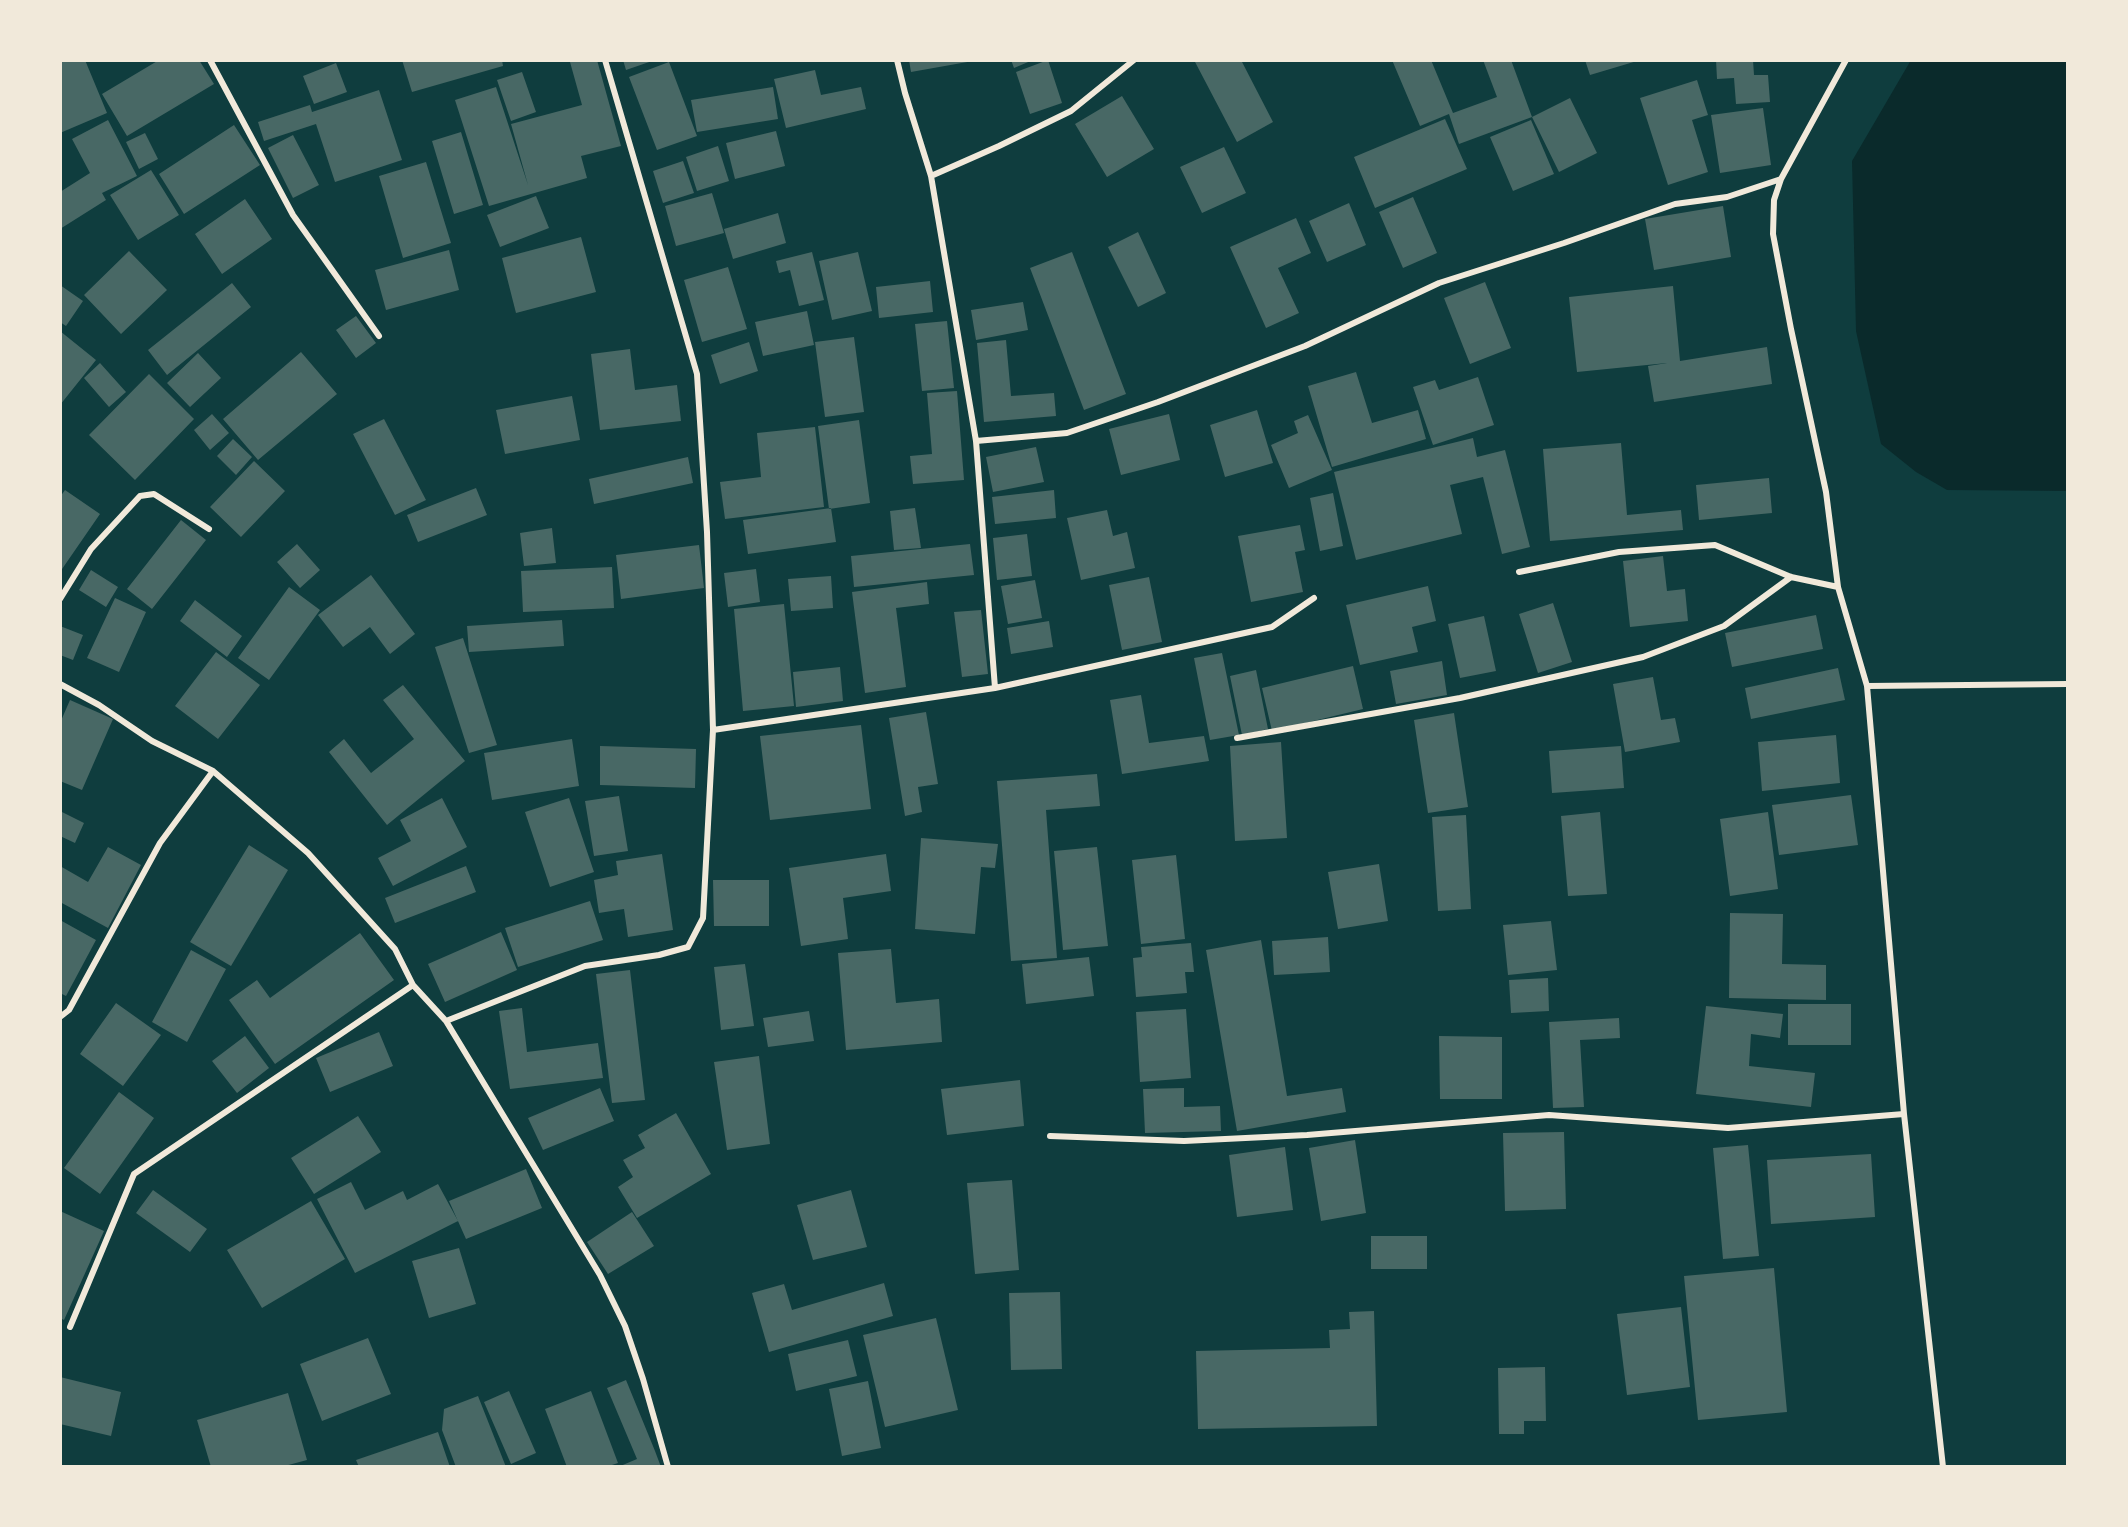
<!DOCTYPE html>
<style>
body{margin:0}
#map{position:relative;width:2128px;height:1527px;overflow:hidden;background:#0f3d3e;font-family:Manrope,sans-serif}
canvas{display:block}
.frame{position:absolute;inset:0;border:62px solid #f1e9da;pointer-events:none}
</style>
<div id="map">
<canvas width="2128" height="1527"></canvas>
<div class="frame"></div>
</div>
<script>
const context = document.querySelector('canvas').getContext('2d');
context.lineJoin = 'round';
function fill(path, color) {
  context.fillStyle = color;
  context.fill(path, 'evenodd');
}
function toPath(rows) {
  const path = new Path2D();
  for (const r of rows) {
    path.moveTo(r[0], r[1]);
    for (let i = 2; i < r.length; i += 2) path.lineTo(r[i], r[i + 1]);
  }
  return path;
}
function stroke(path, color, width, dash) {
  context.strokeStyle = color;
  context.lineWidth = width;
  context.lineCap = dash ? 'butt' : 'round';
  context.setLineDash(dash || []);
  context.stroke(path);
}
fill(toPath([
 [1911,60,2068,60,2068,491,1947,490,1916,472,1881,444,1856,331,1852,161]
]), '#0a2a2b');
fill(toPath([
 [60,60,85,60,107,113,60,133],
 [159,60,199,60,214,84,127,136,102,94],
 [402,60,502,60,503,66,412,92],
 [576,60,597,60,621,146,581,156,587,178,489,206,455,100,496,87,528,185,511,124,582,105,570,62],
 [623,60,655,60,626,70],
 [909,60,973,60,973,61,911,72],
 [1011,60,1033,60,1014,68],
 [1048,60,1062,103,1030,114,1016,72],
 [1194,60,1241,60,1273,122,1237,142],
 [1392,60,1431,60,1453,113,1497,97,1483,60,1511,60,1532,117,1459,144,1449,114,1420,126],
 [1585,60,1637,60,1637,61,1590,75],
 [1716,60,1753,60,1754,75,1768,75,1770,102,1736,104,1734,78,1717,79],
 [669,62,697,136,657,150,629,77],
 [336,63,347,92,314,104,303,76],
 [815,70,821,95,861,87,866,109,786,128,774,79],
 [522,72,536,112,511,121,497,80],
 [1697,80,1708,115,1692,120,1708,172,1668,185,1640,98],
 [773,87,778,119,697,132,691,100],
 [379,90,402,160,335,182,316,124,264,141,258,122,310,105,312,112],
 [1122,96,1154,149,1107,177,1075,124],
 [1570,98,1597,153,1559,172,1532,117],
 [1763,108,1771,165,1720,173,1711,115],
 [1445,119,1467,169,1375,208,1354,157],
 [108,120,137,176,102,193,106,200,60,229,60,192,90,173,72,139],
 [1531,120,1554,174,1513,191,1490,137],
 [234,125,260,165,184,214,159,174],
 [776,131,785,166,735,179,726,143],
 [461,132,483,205,454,214,432,141],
 [145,133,158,159,139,169,126,142],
 [293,135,319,185,293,198,268,148],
 [718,146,729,181,697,191,686,157],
 [1224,147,1246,193,1202,213,1180,167],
 [683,161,694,193,663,203,653,171],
 [426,162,451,243,403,258,379,176],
 [151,170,179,215,138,240,110,195],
 [712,193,724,233,676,246,665,206],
 [536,196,549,228,500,247,487,215],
 [1413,197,1437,253,1403,268,1379,212],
 [245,199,272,239,222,274,195,234],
 [1349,203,1366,245,1327,262,1309,221],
 [1723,206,1731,257,1654,270,1645,219],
 [778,213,786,243,733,259,724,229],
 [1296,218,1311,253,1278,268,1299,313,1266,328,1230,247],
 [1138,232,1166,293,1138,307,1108,247],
 [581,237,596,292,516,313,502,258],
 [449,250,459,290,386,310,375,270],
 [129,251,167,290,121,334,84,295],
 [812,252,824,300,799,306,790,270,779,273,776,261],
 [858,252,872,311,832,320,819,261],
 [1072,252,1126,394,1084,410,1030,268],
 [728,267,747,329,702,342,684,280],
 [930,281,933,312,879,318,876,287],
 [1485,282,1511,348,1470,364,1444,298],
 [232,283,251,307,167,375,148,350],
 [60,285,83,301,66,326,60,322],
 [1673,286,1680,361,1767,347,1772,384,1654,402,1648,366,1667,363,1577,372,1569,297],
 [1023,302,1028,330,976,340,971,310],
 [807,311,814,345,763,356,755,322],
 [356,316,376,343,356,358,336,330],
 [947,321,954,388,922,391,915,324],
 [60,331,96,360,60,405],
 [854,337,864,412,825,417,815,342],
 [1006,340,1011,396,1054,393,1056,416,984,422,977,343],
 [749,342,758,371,720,384,711,355],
 [630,349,635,390,677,385,681,421,600,430,591,354],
 [301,352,337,394,258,460,223,419],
 [198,353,221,378,190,407,167,383],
 [100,363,126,392,109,407,84,378],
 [1356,372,1372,423,1418,410,1426,439,1332,467,1308,386],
 [149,374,194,419,135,480,89,435],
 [1478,377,1494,425,1433,445,1413,387,1435,380,1439,390],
 [957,391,964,480,913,484,910,456,932,454,927,393],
 [572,396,580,440,505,454,496,410],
 [1257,410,1273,463,1225,477,1210,425],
 [212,414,229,433,210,450,194,430],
 [1169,414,1180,460,1121,475,1109,429],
 [1308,415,1332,470,1289,488,1271,445,1298,433,1294,421],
 [384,419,426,500,395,515,353,434],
 [859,420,870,503,829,509,818,426],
 [815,427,824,507,725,519,720,482,761,477,757,433],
 [1473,438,1477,457,1505,450,1530,547,1502,554,1483,477,1450,485,1462,534,1356,560,1334,472],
 [233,439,252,457,236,475,217,456],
 [1621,443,1627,515,1681,510,1683,530,1550,541,1543,449],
 [1036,447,1044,482,993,492,986,457],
 [688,457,693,483,594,504,589,479],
 [254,461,285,491,241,537,210,507],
 [1769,478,1772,513,1699,520,1696,485],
 [476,488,487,515,418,542,407,515],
 [65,490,100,514,60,572,60,497],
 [1054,490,1056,518,995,524,992,497],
 [1333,493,1343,546,1320,551,1310,498],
 [831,508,836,542,748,554,743,520],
 [915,508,921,548,894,550,890,511],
 [1107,510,1113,536,1127,532,1135,568,1081,580,1067,518],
 [181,520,206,540,152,609,127,589],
 [1300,525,1305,550,1295,552,1303,592,1251,602,1238,536],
 [552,528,556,563,524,566,520,533],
 [1027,534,1032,576,997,580,993,538],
 [297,544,320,570,300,588,277,562],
 [970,544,974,575,854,587,851,556],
 [699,545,704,588,621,599,616,555],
 [1663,556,1667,591,1685,589,1688,621,1630,627,1623,561],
 [612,567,614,608,523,612,521,571],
 [756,569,760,602,728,607,724,573],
 [91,570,118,587,106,607,79,590],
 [371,575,415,634,390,654,370,627,343,647,318,615],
 [831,576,833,608,791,611,788,579],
 [1149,577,1162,642,1122,650,1109,585],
 [1035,580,1042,618,1008,624,1001,586],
 [927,582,929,604,896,608,906,687,865,693,852,592],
 [1428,586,1436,621,1412,627,1418,652,1360,665,1346,605],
 [289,587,320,610,269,680,238,658],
 [115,598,146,612,119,672,87,658],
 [195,600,242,636,227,657,180,621],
 [1553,603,1572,662,1538,673,1519,614],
 [784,604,794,706,743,711,734,609],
 [981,610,988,674,962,677,954,612],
 [1816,615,1823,649,1732,667,1725,633],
 [1484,616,1496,671,1460,678,1448,624],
 [562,620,564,646,469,652,467,626],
 [1049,621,1053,647,1011,654,1007,628],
 [60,626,83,635,73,660,60,655],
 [463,638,497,745,469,753,435,647],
 [216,652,260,685,218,739,175,706],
 [1222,653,1239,735,1210,740,1194,658],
 [1442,661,1447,695,1396,704,1390,671],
 [1353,666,1363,709,1272,731,1262,688],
 [840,667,843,701,796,707,793,672],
 [1838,668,1845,700,1751,719,1745,688],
 [1256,670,1268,729,1242,735,1230,676],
 [1653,677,1661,720,1675,718,1680,742,1625,752,1613,684],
 [403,685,465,761,387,825,329,752,344,739,371,773,414,739,383,700],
 [1141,695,1149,743,1204,736,1209,761,1122,774,1110,700],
 [70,700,113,719,82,790,60,781,60,723],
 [926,712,938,784,918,787,922,812,905,816,889,718],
 [1454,713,1468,807,1428,813,1414,720],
 [861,725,871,809,770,820,760,736],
 [1836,735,1840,783,1762,791,1758,742],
 [572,739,579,786,492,800,484,753],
 [1281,742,1287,838,1235,841,1230,746],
 [600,746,696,749,695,788,600,785],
 [1621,746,1624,788,1552,793,1549,751],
 [1097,774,1100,806,1046,810,1057,958,1011,961,997,781],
 [1851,795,1858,845,1779,855,1772,805],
 [619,796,628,851,594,856,585,801],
 [442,798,467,847,393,886,378,858,411,841,400,820],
 [569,798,594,872,550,887,525,812],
 [60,811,84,823,75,843,60,836],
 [1600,812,1607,894,1568,896,1561,816],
 [1768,812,1778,889,1730,896,1720,819],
 [1466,815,1471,909,1438,911,1432,817],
 [921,838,998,844,995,868,981,867,975,934,915,929],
 [249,845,288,870,231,966,190,942],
 [108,847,141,865,108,928,60,902,60,866,88,882],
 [1097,847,1108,946,1063,950,1054,851],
 [662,854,673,930,628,937,624,909,599,913,594,880,618,875,616,861],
 [886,854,891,891,843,898,848,939,801,946,789,868],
 [1176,855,1185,939,1141,944,1132,860],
 [1379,864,1388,921,1338,929,1328,872],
 [466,866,476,892,395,923,385,898],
 [713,880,769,880,769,926,714,926],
 [590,901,603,940,518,967,505,928],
 [1730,913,1783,914,1782,964,1826,965,1826,1000,1729,998],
 [60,920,96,940,66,996,60,993],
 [1551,921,1557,970,1508,975,1503,925],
 [501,932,517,970,445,1002,428,964],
 [360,933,394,980,275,1064,229,1000,257,980,270,998],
 [1328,937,1330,972,1274,975,1272,941],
 [1261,940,1287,1096,1342,1088,1346,1112,1237,1131,1206,950],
 [1191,943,1194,972,1185,972,1187,993,1136,997,1133,958,1142,957,1141,947],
 [891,949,896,1003,939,999,942,1042,846,1050,838,953],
 [191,950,226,969,187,1042,152,1022],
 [1089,957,1094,996,1026,1004,1022,964],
 [745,964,754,1026,721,1030,714,967],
 [630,970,645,1100,612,1103,596,974],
 [1548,978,1549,1011,1511,1013,1509,980],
 [116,1003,161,1035,123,1086,80,1054],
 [1788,1004,1851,1004,1851,1045,1788,1045],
 [1706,1006,1783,1014,1780,1038,1751,1034,1749,1066,1815,1073,1811,1107,1696,1094],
 [522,1008,527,1052,598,1043,603,1078,510,1089,499,1011],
 [1186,1009,1191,1078,1140,1082,1136,1012],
 [809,1011,814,1041,768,1047,763,1018],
 [1619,1018,1620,1038,1580,1040,1584,1107,1553,1108,1549,1022],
 [379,1032,393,1066,330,1092,316,1058],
 [245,1036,269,1068,237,1093,212,1061],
 [1439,1036,1502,1037,1502,1099,1440,1099],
 [759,1056,770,1144,727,1150,714,1062],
 [1020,1080,1024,1126,947,1135,941,1089],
 [600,1088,614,1121,543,1150,528,1118],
 [1184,1088,1184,1107,1220,1106,1221,1131,1145,1133,1143,1089],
 [119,1092,154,1118,100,1194,64,1168],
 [676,1113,711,1174,637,1218,618,1187,633,1177,623,1160,645,1148,638,1135],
 [358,1116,381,1152,314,1194,291,1158],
 [1564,1132,1566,1209,1505,1211,1503,1133],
 [1355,1140,1366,1213,1321,1221,1309,1148],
 [1748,1145,1759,1256,1723,1259,1713,1148],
 [1285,1147,1293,1210,1237,1217,1229,1155],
 [1871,1154,1875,1217,1771,1224,1767,1160],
 [526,1169,542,1208,466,1239,449,1201],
 [1012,1180,1019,1270,975,1274,967,1183],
 [351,1182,365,1210,403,1191,407,1200,438,1184,458,1221,355,1273,317,1199],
 [153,1190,207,1229,190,1252,136,1213],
 [851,1190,867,1247,813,1260,797,1205],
 [311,1201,345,1259,262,1308,227,1250],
 [60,1211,104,1231,64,1320,60,1318],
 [632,1212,654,1246,608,1274,587,1242],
 [1371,1236,1427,1236,1427,1269,1371,1269],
 [459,1248,476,1304,429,1318,412,1261],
 [1774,1268,1787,1412,1698,1420,1684,1276],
 [884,1283,893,1316,769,1352,752,1293,784,1284,792,1310],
 [1060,1292,1062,1369,1011,1370,1009,1293],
 [1681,1307,1690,1387,1627,1395,1617,1314],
 [1374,1311,1377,1426,1198,1429,1196,1351,1330,1348,1329,1330,1350,1329,1349,1312],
 [936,1318,958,1410,885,1427,863,1335],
 [368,1338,391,1394,322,1421,300,1364],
 [848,1340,857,1376,796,1391,788,1354],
 [1545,1367,1546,1421,1524,1421,1524,1434,1499,1434,1498,1368],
 [60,1377,121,1392,111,1436,60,1424],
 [626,1380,655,1451,661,1467,618,1467,637,1459,607,1388],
 [868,1381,881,1448,842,1456,829,1389],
 [509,1391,536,1453,511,1464,484,1402],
 [591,1391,618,1463,606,1467,567,1467,545,1409],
 [288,1393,307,1460,281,1467,211,1467,197,1420],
 [478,1396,506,1467,456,1467,442,1430,444,1409],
 [438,1432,450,1467,359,1467,356,1460]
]), '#486865');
stroke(toPath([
 [210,60,293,215,379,336],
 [897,60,905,93,931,176,976,441,1067,433,1158,402,1305,346,1439,283,1564,243,1675,204,1727,197,1781,179],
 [1846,60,1781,179,1774,200,1773,234,1791,329,1826,492,1838,587,1867,686,1904,1114,1943,1467],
 [931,176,999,146,1071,111,1134,60],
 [1519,572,1619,552,1715,545,1791,577,1838,587],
 [60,599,91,549,140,496,154,494,209,529],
 [60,684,99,705,152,741,213,771,308,853,395,949,413,985,446,1021,600,1275,625,1326,643,1379,668,1467],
 [1867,686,2068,684],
 [995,688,1272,627,1314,598],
 [713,730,995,688,976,441],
 [1237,738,1460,698,1643,657,1724,626,1791,577],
 [60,1017,69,1010,160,843,213,771],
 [446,1021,585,966,659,955,688,947,703,918,713,730,707,532,697,374,605,60],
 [1050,1136,1184,1141,1307,1135,1549,1115,1728,1128,1904,1114],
 [70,1327,134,1174,413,985]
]), '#f1e9da', 6);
</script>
